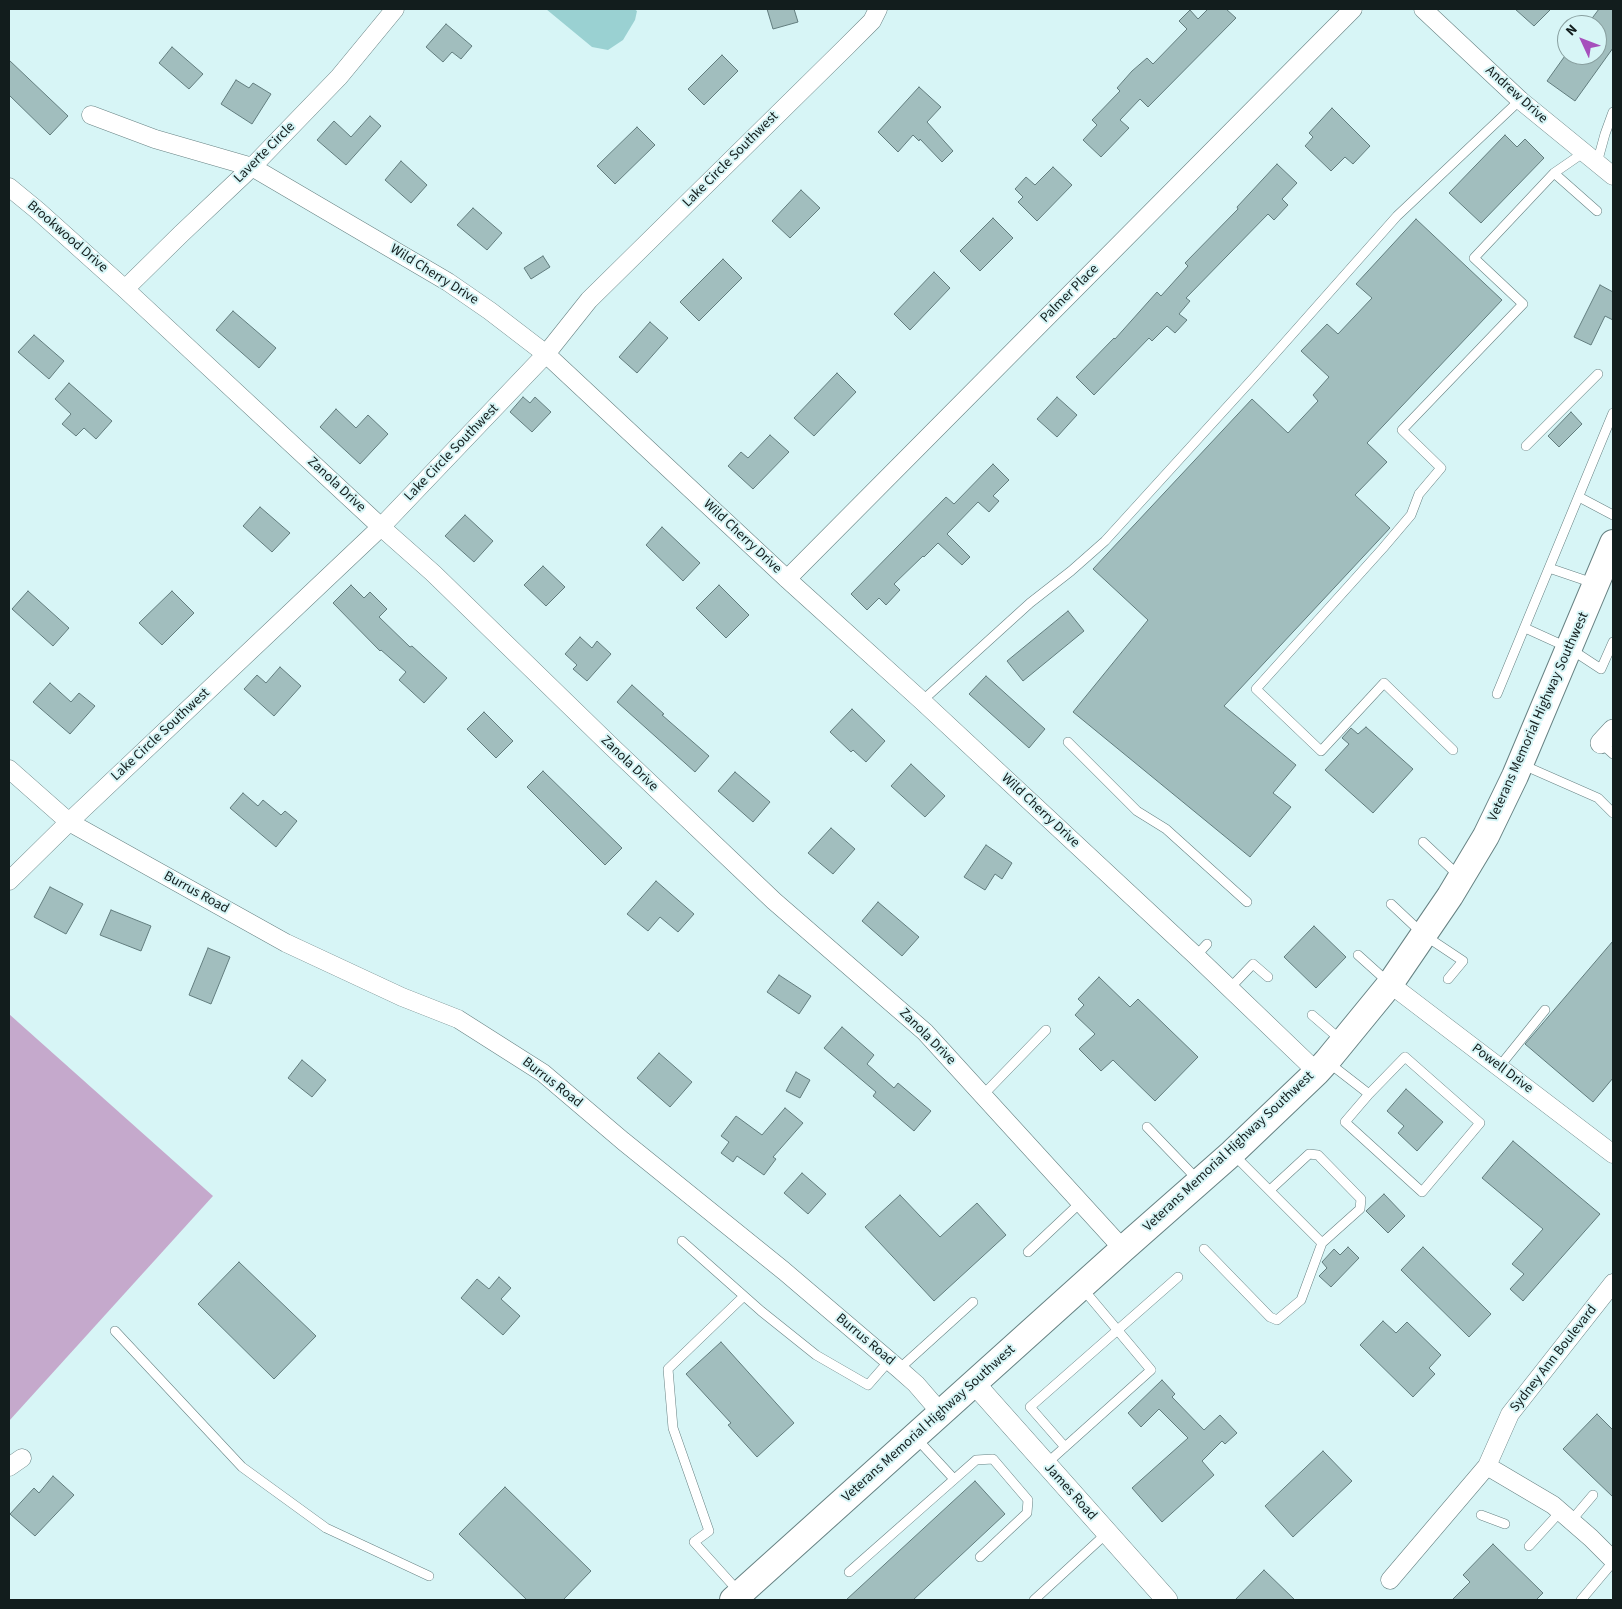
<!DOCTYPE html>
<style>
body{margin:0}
#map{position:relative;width:1622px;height:1609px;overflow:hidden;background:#d7f5f6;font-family:"Source Sans 3",sans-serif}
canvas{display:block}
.frame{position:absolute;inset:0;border:10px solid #121d1d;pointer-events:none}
.north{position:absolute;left:1557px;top:15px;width:50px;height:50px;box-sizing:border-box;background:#d7f5f6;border:1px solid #889f9f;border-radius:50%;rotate:313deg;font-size:14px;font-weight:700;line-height:20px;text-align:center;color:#121d1d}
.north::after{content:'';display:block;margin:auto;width:18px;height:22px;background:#a64fbc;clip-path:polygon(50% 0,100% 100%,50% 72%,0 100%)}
</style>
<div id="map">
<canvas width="1622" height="1609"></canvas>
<div class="frame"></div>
<div class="north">N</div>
</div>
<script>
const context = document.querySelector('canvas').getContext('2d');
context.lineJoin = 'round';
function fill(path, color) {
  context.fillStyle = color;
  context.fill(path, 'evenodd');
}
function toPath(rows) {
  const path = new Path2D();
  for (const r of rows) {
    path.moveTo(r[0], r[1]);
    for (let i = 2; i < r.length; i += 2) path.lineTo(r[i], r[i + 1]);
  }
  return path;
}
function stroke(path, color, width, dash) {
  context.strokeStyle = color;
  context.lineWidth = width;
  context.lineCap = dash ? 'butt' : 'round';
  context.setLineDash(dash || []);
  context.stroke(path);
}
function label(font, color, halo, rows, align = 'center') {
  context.font = font + ' "Source Sans 3",sans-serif';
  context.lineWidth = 4;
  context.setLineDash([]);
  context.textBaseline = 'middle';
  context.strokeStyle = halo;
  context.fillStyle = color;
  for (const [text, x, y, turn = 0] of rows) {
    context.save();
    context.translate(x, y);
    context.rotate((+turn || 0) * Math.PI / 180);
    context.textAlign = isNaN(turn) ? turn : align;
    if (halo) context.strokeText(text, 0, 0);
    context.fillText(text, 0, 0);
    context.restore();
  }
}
fill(toPath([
 [9,1014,213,1196,9,1421]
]), '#c5a9cc');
fill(toPath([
 [546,9,634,9,637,11,635,20,623,40,608,50,592,47]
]), '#9ad1d2');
const building = toPath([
 [767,9,794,9,798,22,773,29,767,9],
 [1208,9,1226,9,1236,18,1148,107,1140,99,1120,120,1129,128,1101,157,1083,140,1097,125,1092,120,1120,91,1117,88,1132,71,1147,58,1153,64,1187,29,1179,21,1190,10,1198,19,1208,9],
 [1515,9,1551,9,1534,26,1515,9],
 [1599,9,1613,9,1613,48,1575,101,1547,81,1567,53,1567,55,1597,55,1597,25,1587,25,1599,9],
 [446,24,472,46,461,59,452,52,443,62,426,47,446,24],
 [172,47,203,74,189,89,159,63,172,47],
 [722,55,738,71,704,105,688,89,722,55],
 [9,60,68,116,50,135,9,95,9,60],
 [236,80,249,88,253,83,271,94,252,124,221,104,236,80],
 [919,87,941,107,927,122,953,151,942,162,920,139,919,141,913,135,898,152,878,132,919,87],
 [1332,108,1370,146,1353,164,1345,157,1331,171,1305,146,1313,137,1309,133,1332,108],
 [370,116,381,126,346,165,317,140,334,121,351,137,370,116],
 [637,127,655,145,615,184,597,166,637,127],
 [1505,135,1517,147,1525,139,1544,158,1481,223,1449,193,1505,135],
 [401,161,427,185,411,203,385,180,401,161],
 [1277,164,1297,183,1282,199,1288,205,1274,220,1268,214,1186,298,1190,301,1179,314,1187,320,1175,333,1167,326,1152,341,1149,338,1094,395,1076,377,1114,338,1115,339,1157,292,1161,296,1188,266,1185,263,1238,209,1237,207,1277,164],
 [1053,167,1072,185,1037,221,1018,202,1023,197,1015,189,1026,177,1035,185,1053,167],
 [801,190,820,208,790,238,772,221,801,190],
 [473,208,502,233,487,250,457,225,473,208],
 [993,218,1013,238,980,271,960,251,993,218],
 [1416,219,1502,300,1367,443,1387,462,1355,495,1390,528,1224,706,1296,765,1273,793,1291,807,1250,857,1073,712,1148,620,1093,569,1252,399,1288,433,1318,401,1313,395,1329,377,1301,351,1327,324,1338,334,1372,298,1356,284,1416,219],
 [543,256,550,267,531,279,524,268,543,256],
 [723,259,742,278,699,321,680,302,723,259],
 [934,272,950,288,910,330,894,314,934,272],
 [1600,285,1613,292,1613,320,1605,316,1591,345,1574,337,1600,285],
 [233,311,276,348,259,368,216,330,233,311],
 [650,322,668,338,637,373,619,357,650,322],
 [34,335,64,361,49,379,18,352,34,335],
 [837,373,856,392,814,436,794,418,837,373],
 [69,383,112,421,96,439,84,428,76,436,62,424,71,414,55,399,69,383],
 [523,397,530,403,535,397,551,412,532,432,510,412,523,397],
 [1057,397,1077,415,1057,437,1037,419,1057,397],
 [336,409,356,428,368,415,388,434,360,464,320,427,336,409],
 [1571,412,1582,424,1559,447,1548,436,1571,412],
 [770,435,789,452,753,489,728,466,741,452,748,458,770,435],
 [993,464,1009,480,993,496,999,501,989,512,978,502,947,534,970,557,962,565,938,543,924,557,923,556,894,584,900,590,886,605,879,598,867,610,851,594,946,497,954,504,993,464],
 [260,507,290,533,272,552,243,526,260,507],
 [465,515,493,541,474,562,445,536,465,515],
 [662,527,700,563,683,581,646,545,662,527],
 [543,566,565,587,546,606,524,585,543,566],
 [351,585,364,598,370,592,387,609,379,617,410,647,412,646,447,678,424,703,399,680,406,672,381,650,380,651,333,603,351,585],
 [719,585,749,615,726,638,696,608,719,585],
 [28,591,69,628,53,646,12,609,28,591],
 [172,591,194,613,162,645,139,623,172,591],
 [1068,611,1084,631,1023,681,1007,661,1068,611],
 [580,637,592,648,597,641,611,654,587,681,573,669,577,665,565,654,580,637],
 [280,667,301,686,274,716,244,689,257,675,266,683,280,667],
 [986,676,1045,729,1029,748,969,694,986,676],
 [50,683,71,702,79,693,95,706,70,734,33,702,50,683],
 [632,685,664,714,662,715,709,756,695,772,617,702,632,685],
 [852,709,885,741,866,762,853,750,851,752,830,732,852,709],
 [484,712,513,741,496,758,467,729,484,712],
 [1366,727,1413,769,1373,813,1325,770,1349,744,1342,738,1351,728,1358,734,1366,727],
 [911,764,945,796,925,817,891,786,911,764],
 [543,771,622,848,605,865,527,787,543,771],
 [735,772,770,802,753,822,718,791,735,772],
 [243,793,258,806,263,800,281,815,285,811,297,821,276,847,230,808,243,793],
 [831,828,855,849,833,874,808,853,831,828],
 [986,845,1012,863,1002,879,995,874,985,890,964,877,986,845],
 [656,881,694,914,678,932,660,917,648,931,627,914,656,881],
 [50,887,83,904,66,934,34,917,50,887],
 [878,902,919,937,902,956,862,921,878,902],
 [111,910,151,926,141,951,100,935,111,910],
 [1314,926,1346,957,1316,988,1284,957,1314,926],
 [1613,941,1613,1078,1593,1102,1525,1044,1613,941],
 [208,948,230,957,211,1004,189,995,208,948],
 [779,975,811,996,799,1014,767,992,779,975],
 [1099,977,1130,1007,1138,999,1198,1057,1155,1101,1113,1060,1101,1071,1079,1049,1095,1034,1075,1015,1084,1005,1078,999,1099,977],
 [842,1027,874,1055,867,1064,894,1088,898,1083,931,1111,914,1131,873,1096,876,1092,824,1048,842,1027],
 [659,1053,692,1082,670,1107,637,1078,659,1053],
 [302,1060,326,1080,312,1097,288,1078,302,1060],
 [796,1072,810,1080,800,1098,786,1091,796,1072],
 [1406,1089,1443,1122,1417,1151,1398,1133,1404,1126,1387,1111,1406,1089],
 [785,1108,803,1123,773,1157,776,1159,764,1175,737,1156,733,1162,721,1153,729,1142,721,1136,736,1116,762,1135,785,1108],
 [1513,1141,1600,1214,1523,1301,1510,1289,1524,1274,1512,1264,1543,1229,1482,1178,1513,1141],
 [802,1173,826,1194,808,1214,784,1193,802,1173],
 [1384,1194,1405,1216,1388,1233,1366,1211,1384,1194],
 [900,1195,940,1237,977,1203,1006,1235,934,1301,865,1227,900,1195],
 [1348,1247,1359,1258,1331,1287,1319,1276,1327,1268,1322,1262,1334,1249,1340,1255,1348,1247],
 [1423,1247,1491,1314,1469,1337,1401,1270,1423,1247],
 [239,1262,316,1336,274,1379,198,1304,239,1262],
 [499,1277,511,1288,501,1299,520,1316,503,1335,461,1298,477,1279,489,1289,499,1277],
 [1383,1321,1396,1333,1407,1322,1441,1355,1429,1368,1435,1374,1413,1397,1360,1345,1383,1321],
 [721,1342,794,1423,757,1457,728,1425,731,1423,686,1374,721,1342],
 [1162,1380,1175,1394,1172,1397,1204,1430,1220,1415,1237,1433,1225,1444,1222,1441,1202,1461,1214,1475,1162,1522,1132,1488,1188,1438,1159,1409,1141,1427,1128,1413,1162,1380],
 [1597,1414,1613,1430,1613,1497,1563,1449,1597,1414],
 [1323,1451,1352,1481,1293,1537,1265,1506,1323,1451],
 [53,1476,74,1495,35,1536,10,1514,34,1488,39,1493,53,1476],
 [975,1481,1005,1514,913,1600,846,1600,975,1481],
 [505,1487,591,1571,563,1600,527,1600,459,1534,505,1487],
 [1493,1544,1543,1593,1536,1600,1452,1600,1470,1582,1463,1575,1493,1544],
 [1264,1570,1295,1600,1235,1600,1264,1570]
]);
fill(building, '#a1bebe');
stroke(building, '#627d7e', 1);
const service = toPath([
 [1597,163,1605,134,1613,112],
 [1554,173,1597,211],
 [1526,446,1598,374],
 [1579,497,1613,515],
 [1549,568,1593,583],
 [1525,628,1569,648,1601,669,1613,642],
 [1497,694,1613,413],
 [922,701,1030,603,1071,571,1105,541,1257,374,1397,216,1520,100],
 [1068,742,1137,811,1166,829,1247,902],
 [1601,743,1613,754],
 [1453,750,1384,683,1321,751,1256,689,1383,548,1411,515,1419,494,1441,468,1402,430,1523,304,1474,258,1554,173,1583,153],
 [1523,765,1598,798,1613,813],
 [1423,842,1459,876],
 [1391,904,1424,935,1463,961,1448,979],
 [1358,955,1388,982],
 [1196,956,1207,944],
 [1230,988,1253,964,1268,977],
 [1312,1015,1342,1041],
 [1329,1063,1369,1094,1405,1057,1480,1123,1422,1192,1345,1122,1369,1094],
 [1499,1067,1545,1010],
 [983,1095,1046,1030],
 [1147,1127,1197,1179],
 [1270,1190,1309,1154,1318,1155,1361,1199,1360,1209,1322,1243],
 [682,1241,761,1311,816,1355,868,1385,889,1361],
 [1204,1249,1270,1317,1277,1320,1301,1300,1322,1243,1234,1155],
 [1028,1252,1080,1203],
 [115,1331,242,1467,326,1528,429,1576],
 [899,1369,973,1302],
 [917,1439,954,1479],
 [1065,1447,1030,1407,1178,1277],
 [1046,1464,1151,1370,1083,1289],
 [1481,1515,1505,1524],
 [1571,1521,1593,1495],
 [1529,1546,1560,1512],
 [849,1572,976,1460,993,1459,1028,1500,1027,1513,980,1557],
 [739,1592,694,1542,709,1531,673,1428,668,1369,744,1296],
 [1034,1600,1107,1533],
 [1581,1600,1613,1562]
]);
const minor = toPath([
 [1423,9,1520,100,1613,176],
 [91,115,155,139,252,167,448,282,490,311,546,354,787,579,922,701,1196,956,1317,1072],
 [9,187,37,210,125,289,381,527,433,573,611,746,774,901,925,1032,1123,1249],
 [125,289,181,234,252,167,339,77,395,9],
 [787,579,1353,9],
 [9,769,69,822,286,943,402,997,458,1019,543,1073,623,1141,784,1271,899,1369,916,1384,941,1413],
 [9,881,69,822,381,527,546,354,589,300,846,47,872,21,878,9],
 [1390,984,1613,1154],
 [1487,1466,1553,1505,1591,1538,1613,1560],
 [9,1467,22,1458],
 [1390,1580,1487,1466,1510,1414,1613,1283]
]);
const tertiary = toPath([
 [1601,743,1613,730],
 [974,1383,1167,1600]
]);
const primary = toPath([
 [733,1600,1123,1249,1232,1153,1317,1072,1327,1061,1390,984,1450,896,1486,836,1515,776,1613,543]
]);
stroke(service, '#678283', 10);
stroke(minor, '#678283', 19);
stroke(tertiary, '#678283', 22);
stroke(primary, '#678283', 28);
stroke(service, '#fff', 9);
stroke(minor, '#fff', 18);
stroke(tertiary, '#fff', 21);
stroke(primary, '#fff', 26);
label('14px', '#121d1d', '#d7f5f6', [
 ["Andrew Drive",1516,95,42],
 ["Laverte Circle",265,153,-45],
 ["Lake Circle Southwest",731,160,-45],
 ["Brookwood Drive",67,237,41],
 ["Wild Cherry Drive",434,275,32],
 ["Palmer Place",1070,294,-45],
 ["Lake Circle Southwest",452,453,-46],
 ["Zanola Drive",336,485,43],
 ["Wild Cherry Drive",742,537,43],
 ["Veterans Memorial Highway Southwest",1539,717,-66],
 ["Lake Circle Southwest",161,735,-43],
 ["Zanola Drive",629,764,44],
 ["Wild Cherry Drive",1040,811,43],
 ["Burrus Road",196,893,29],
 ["Zanola Drive",927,1037,45],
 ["Powell Drive",1502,1069,37],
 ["Burrus Road",552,1083,38],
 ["Veterans Memorial Highway Southwest",1229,1152,-43],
 ["Burrus Road",865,1340,40],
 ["Sydney Ann Boulevard",1554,1359,-52],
 ["Veterans Memorial Highway Southwest",929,1424,-42],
 ["James Road",1070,1492,48]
]);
</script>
